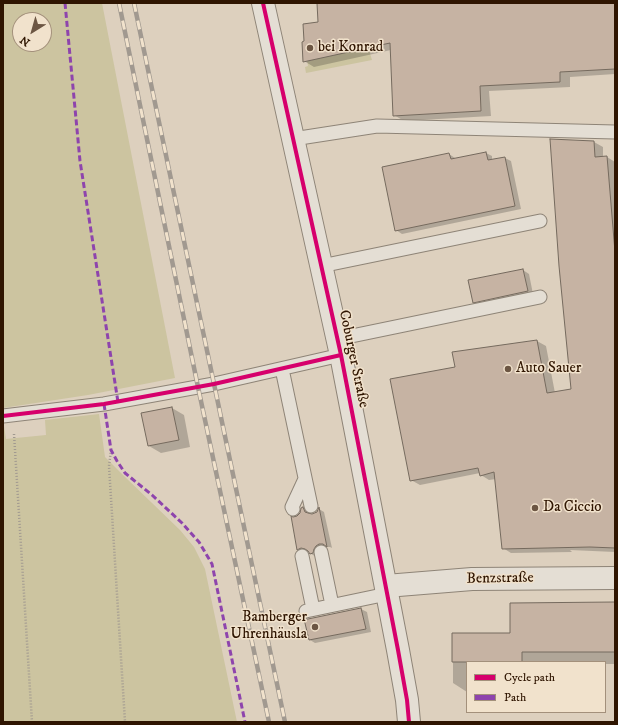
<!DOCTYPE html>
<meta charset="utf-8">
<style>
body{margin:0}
#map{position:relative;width:618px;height:725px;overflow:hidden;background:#ddd0be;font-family:"IM FELL DW Pica",serif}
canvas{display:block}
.frame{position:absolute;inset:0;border:4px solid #2f1501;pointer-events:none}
.legend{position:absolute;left:466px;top:661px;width:140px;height:52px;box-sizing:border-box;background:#f1e2cc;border:1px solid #a3907b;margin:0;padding:5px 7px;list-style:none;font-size:12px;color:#2f1501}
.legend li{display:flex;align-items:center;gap:8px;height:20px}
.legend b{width:20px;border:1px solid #a3907b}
.north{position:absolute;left:12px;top:12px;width:40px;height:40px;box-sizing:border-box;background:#f1e2cc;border:1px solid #a3907b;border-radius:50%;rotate:217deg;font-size:11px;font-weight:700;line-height:16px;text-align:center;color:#2f1501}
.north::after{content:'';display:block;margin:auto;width:14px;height:18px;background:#6c5643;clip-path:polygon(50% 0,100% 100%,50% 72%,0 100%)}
</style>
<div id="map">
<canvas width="618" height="725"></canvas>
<div class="frame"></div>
<ul class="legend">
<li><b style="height:5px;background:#d6006c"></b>Cycle path</li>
<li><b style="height:5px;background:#8e44ad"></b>Path</li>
</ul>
<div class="north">N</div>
</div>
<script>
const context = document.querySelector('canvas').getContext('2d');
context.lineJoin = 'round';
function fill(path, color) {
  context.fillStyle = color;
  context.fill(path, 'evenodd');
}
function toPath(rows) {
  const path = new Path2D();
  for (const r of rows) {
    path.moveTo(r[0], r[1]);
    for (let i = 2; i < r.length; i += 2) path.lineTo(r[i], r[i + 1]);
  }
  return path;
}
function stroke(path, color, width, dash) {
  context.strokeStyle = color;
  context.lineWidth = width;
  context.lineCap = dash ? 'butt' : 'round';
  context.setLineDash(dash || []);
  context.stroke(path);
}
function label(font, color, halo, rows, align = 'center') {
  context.font = font + ' "IM FELL DW Pica",serif';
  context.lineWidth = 3;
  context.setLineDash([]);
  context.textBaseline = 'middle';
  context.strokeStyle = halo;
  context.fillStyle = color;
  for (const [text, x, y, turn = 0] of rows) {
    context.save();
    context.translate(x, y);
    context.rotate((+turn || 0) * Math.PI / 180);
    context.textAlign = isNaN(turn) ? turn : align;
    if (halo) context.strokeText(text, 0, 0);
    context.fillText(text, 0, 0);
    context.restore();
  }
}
fill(toPath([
 [3,3,102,3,175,378,88,395,3,408],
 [20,20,44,20,44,44,20,44],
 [368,47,372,60,306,73,305,67,308,66,307,60],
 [99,414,105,457,123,475,180,530,194,547,205,569,237,722,3,722,3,426,4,426,6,439,46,435,45,420]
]), '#ccc4a0');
fill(toPath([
 [318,3,615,3,615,74,570,77,570,87,489,91,491,116,404,121,394,115,391,50,314,67,304,61,319,23],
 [594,142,603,147,603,157,607,157,615,162,615,552,570,550,572,552,511,553,503,548,496,479,489,480,481,475,480,473,420,485,411,480,456,368,537,341,546,346,555,393,572,390],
 [486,153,492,156,492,160,505,158,511,161,521,209,402,234,396,230,449,154,455,158,455,159],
 [523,270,529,274,533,294,479,306,474,302],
 [172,408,184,415,190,447,161,453,149,446],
 [303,508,309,512,310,515,317,512,319,509,324,512,332,548,330,547,325,547,322,549,316,557,310,553,309,551,304,552,298,549,297,517,301,514],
 [615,603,615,664,605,664,605,662,467,662,467,692,453,683,453,634,511,634],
 [361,609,367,612,371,632,315,643,310,640,308,620]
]), '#0003');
const building = toPath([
 [317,3,615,3,615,69,560,72,560,82,480,86,481,111,393,116,390,43,303,62,302,42,304,41,303,24,318,22,317,3],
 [550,139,594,141,595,157,607,156,615,252,615,548,590,547,502,549,494,472,480,476,478,468,410,481,390,379,455,367,452,352,537,340,547,393,571,389,559,266,550,139],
 [486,152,488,160,505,157,515,206,395,231,382,167,449,153,451,159,486,152],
 [523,269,528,291,473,303,468,280,523,269],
 [172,407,179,440,148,446,141,413,172,407],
 [303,507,305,512,308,513,312,514,317,512,319,507,327,547,323,544,319,544,316,546,314,549,313,553,310,554,308,551,305,549,301,548,297,550,291,516,293,517,297,516,300,513,301,508,303,507],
 [615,602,615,652,522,652,522,662,452,662,452,633,510,633,510,603,615,602],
 [361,608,366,629,309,640,304,619,308,619,361,608]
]);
fill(building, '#c6b3a3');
stroke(building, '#756a5e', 1);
const service = toPath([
 [293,139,377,126,615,132],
 [321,266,540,221],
 [337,339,540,297],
 [282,369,311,506],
 [3,416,104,404,214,384,341,355],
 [293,509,292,507,305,479],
 [321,552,332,605],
 [302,556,313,609],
 [306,611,387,594]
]);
const minor = toPath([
 [386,586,472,579,615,578]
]);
const tertiary = toPath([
 [263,3,341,355,398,650,407,700,409,722]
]);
stroke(service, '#8e8477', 15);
stroke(minor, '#8e8477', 24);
stroke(tertiary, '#8e8477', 24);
stroke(toPath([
 [14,434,32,722],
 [111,450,109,466,125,722]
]), '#a19990', 2.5, [1, 2]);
stroke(service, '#e4ded4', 13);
stroke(minor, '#e4ded4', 22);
stroke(tertiary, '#e4ded4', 22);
const rail = toPath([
 [119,3,198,387,269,722],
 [134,3,285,722]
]);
stroke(rail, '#a19990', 4.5);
stroke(rail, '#f1e2cc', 3, [9]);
stroke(toPath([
 [65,3,80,161,118,402],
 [104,404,111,450,117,461,125,473,152,495,182,523,199,542,212,564,245,722]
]), '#8e44ad', 3, [6, 3]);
stroke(toPath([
 [263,3,341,355,398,650,407,700,409,722],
 [3,416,104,404,214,384,341,355]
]), '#d6006c', 4);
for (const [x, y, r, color] of [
 [310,48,4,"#6c5643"],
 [508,369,4,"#6c5643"],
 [535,508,4,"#6c5643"],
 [315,627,4,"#6c5643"]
]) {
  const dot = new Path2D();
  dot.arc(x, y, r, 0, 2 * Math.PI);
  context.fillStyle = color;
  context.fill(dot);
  stroke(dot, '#f1e2cc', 1.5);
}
label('15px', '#2f1501', '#f1e2cc', [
 ["bei Konrad",318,48],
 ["Auto Sauer",516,369],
 ["Da Ciccio",543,508],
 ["Bamberger",307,618,"right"],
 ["Uhrenhäusla",307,635,"right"]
], 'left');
label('15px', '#2f1501', '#f1e2cc', [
 ["Coburger Straße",353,359,78],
 ["Benzstraße",500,579,-1]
]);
</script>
